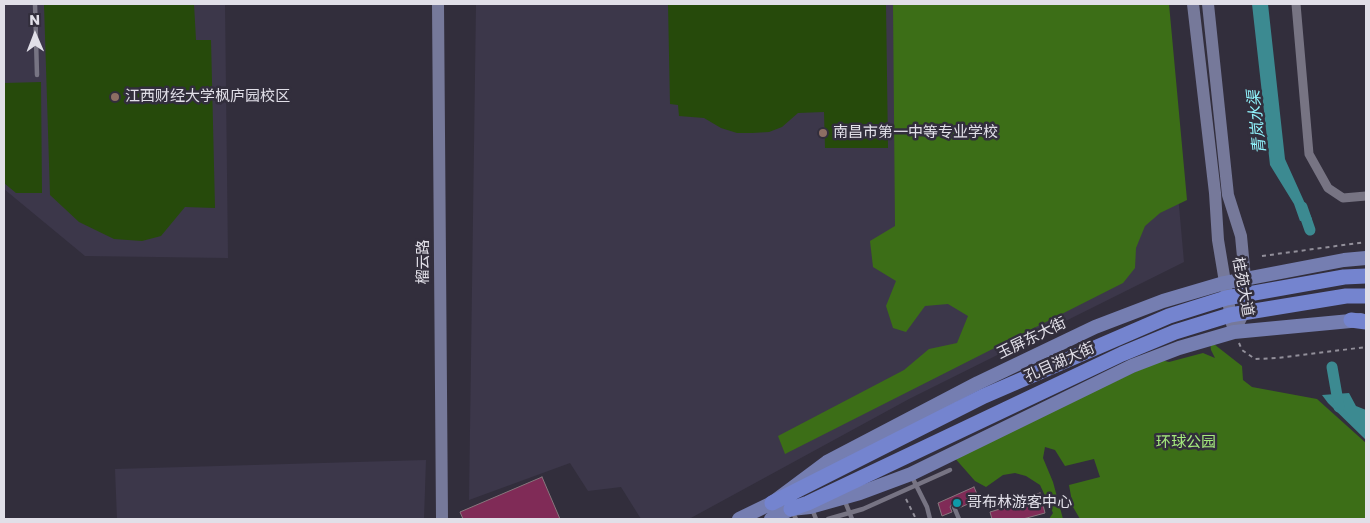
<!DOCTYPE html>
<meta charset="utf-8">
<style>
body{margin:0}
#map{position:relative;width:1370px;height:523px;overflow:hidden;background:#322e3c;font-family:Poppins,sans-serif}
canvas{display:block}
.frame{position:absolute;inset:0;border:5px solid #e1dfe8;pointer-events:none}
.north{position:absolute;left:10px;top:10px;width:50px;height:50px;-webkit-text-stroke:4px #322e3c;paint-order:stroke;rotate:359deg;font-size:14px;font-weight:700;line-height:20px;text-align:center;color:#e1dfe8}
.north::after{content:'';display:block;margin:auto;width:18px;height:22px;background:#e1dfe8;clip-path:polygon(50% 0,100% 100%,50% 72%,0 100%)}
</style>
<div id="map">
<canvas width="1370" height="523"></canvas>
<div class="frame"></div>
<div class="north">N</div>
</div>
<script>
const context = document.querySelector('canvas').getContext('2d');
context.lineJoin = 'round';
function fill(path, color) {
  context.fillStyle = color;
  context.fill(path, 'evenodd');
}
function toPath(rows) {
  const path = new Path2D();
  for (const r of rows) {
    path.moveTo(r[0], r[1]);
    for (let i = 2; i < r.length; i += 2) path.lineTo(r[i], r[i + 1]);
  }
  return path;
}
function stroke(path, color, width, dash) {
  context.strokeStyle = color;
  context.lineWidth = width;
  context.lineCap = dash ? 'butt' : 'round';
  context.setLineDash(dash || []);
  context.stroke(path);
}
function label(font, color, halo, rows, align = 'center') {
  context.font = font + ' Poppins,"Noto Sans SC",sans-serif';
  context.lineWidth = 5;
  context.setLineDash([]);
  context.textBaseline = 'middle';
  context.strokeStyle = halo;
  context.fillStyle = color;
  for (const [text, x, y, turn = 0] of rows) {
    context.save();
    context.translate(x, y);
    context.rotate((+turn || 0) * Math.PI / 180);
    context.textAlign = isNaN(turn) ? turn : align;
    if (halo) context.strokeText(text, 0, 0);
    context.fillText(text, 0, 0);
    context.restore();
  }
}
fill(toPath([
 [4,4,225,4,228,258,85,256,4,189],
 [476,4,1161,4,1184,262,909,399,689,519,641,519,621,487,588,491,570,463,469,500],
 [426,460,424,519,117,519,115,469]
]), '#3c374a');
fill(toPath([
 [44,4,194,4,196,40,211,40,215,208,185,207,161,236,142,241,114,239,79,222,50,195],
 [668,4,886,4,888,148,825,148,824,112,798,113,782,127,769,132,752,133,737,133,721,128,704,118,679,116,678,105,670,104],
 [41,82,42,193,16,193,4,183,4,83]
]), '#264a0b');
fill(toPath([
 [893,4,1169,4,1187,200,1160,213,1145,226,1136,248,1135,268,1123,283,785,454,778,436,904,370,929,349,957,343,968,316,948,304,925,306,906,332,893,328,886,306,896,281,873,267,870,241,895,226],
 [1210,341,1242,366,1243,380,1252,387,1317,399,1366,443,1366,519,1080,519,1073,507,1069,485,1100,477,1094,459,1065,466,1055,450,1045,447,1043,458,1053,482,1063,519,1049,519,1053,513,1040,485,1026,476,1015,473,1003,475,986,487,975,481,953,456,1161,360,1169,362,1203,353,1215,358,1211,350]
]), '#3c6e17');
fill(toPath([
 [1252,4,1268,4,1285,159,1312,219,1300,221,1294,204,1270,165],
 [1349,393,1356,406,1366,410,1366,440,1328,403,1322,395]
]), '#3c8a91');
stroke(toPath([
 [1302,207,1310,230],
 [1332,367,1339,407]
]), '#3c8a91', 11);
const building = toPath([
 [542,477,560,519,463,519,460,512,542,477],
 [974,487,979,499,959,508,956,504,952,504,950,507,952,512,942,516,938,503,974,487],
 [1040,493,1045,513,1023,519,992,519,990,512,1010,506,1008,502,1040,493]
]);
fill(building, '#802b57');
stroke(building, '#88767d', 1);
stroke(toPath([
 [1262,256,1366,242],
 [1239,343,1242,350,1255,359,1278,358,1366,347],
 [906,499,916,519]
]), '#928f9a', 2, [4, 4]);
stroke(toPath([
 [35,4,37,75],
 [912,477,927,507,930,519],
 [844,499,852,519],
 [954,507,959,519],
 [812,509,816,519],
 [792,511,796,519],
 [828,519,863,509,950,470]
]), '#777483', 4.5);
stroke(toPath([
 [1296,4,1309,154,1328,188,1343,198,1366,196]
]), '#777483', 9);
stroke(toPath([
 [438,4,442,519],
 [1193,4,1215,193,1218,240,1232,324],
 [1208,4,1228,195,1241,236,1245,278,1247,306,1234,332]
]), '#76799a', 12);
stroke(toPath([
 [739,519,772,503,827,462,978,383,1095,327,1163,301,1224,283,1344,260,1366,258],
 [771,519,791,509,810,507,860,493,911,474,1132,366,1179,348,1234,332,1361,320]
]), '#757eb1', 14);
stroke(toPath([
 [1351,320,1366,322],
 [772,503,984,396,1169,316,1226,298,1344,277,1366,276],
 [791,509,808,503,1122,354,1175,332,1230,315,1346,296,1366,296]
]), '#7484cf', 15);
for (const [x, y, r, color] of [
 [115,97,5,"#8d6e63"],
 [823,133,5,"#8d6e63"],
 [957,503,5,"#0f9aa8"]
]) {
  const dot = new Path2D();
  dot.arc(x, y, r, 0, 2 * Math.PI);
  context.fillStyle = color;
  context.fill(dot);
  stroke(dot, '#322e3c', 2);
}
label('15px', '#e1dfe8', '#322e3c', [
 ["江西财经大学枫庐园校区",125,97],
 ["南昌市第一中等专业学校",833,133],
 ["哥布林游客中心",967,503]
], 'left');
label('15px', '#e1dfe8', '#322e3c', [
 ["榴云路",424,262,-90],
 ["桂苑大道",1242,287,80],
 ["玉屏东大街",1032,339,-26],
 ["孔目湖大街",1060,363,-24]
]);
label('15px', '#a6eb7e', '#322e3c', [
 ["环球公园",1186,443]
]);
label('italic 16px', '#91f4fd', '#322e3c', [
 ["青岚水渠",1258,122,-96]
]);
</script>
